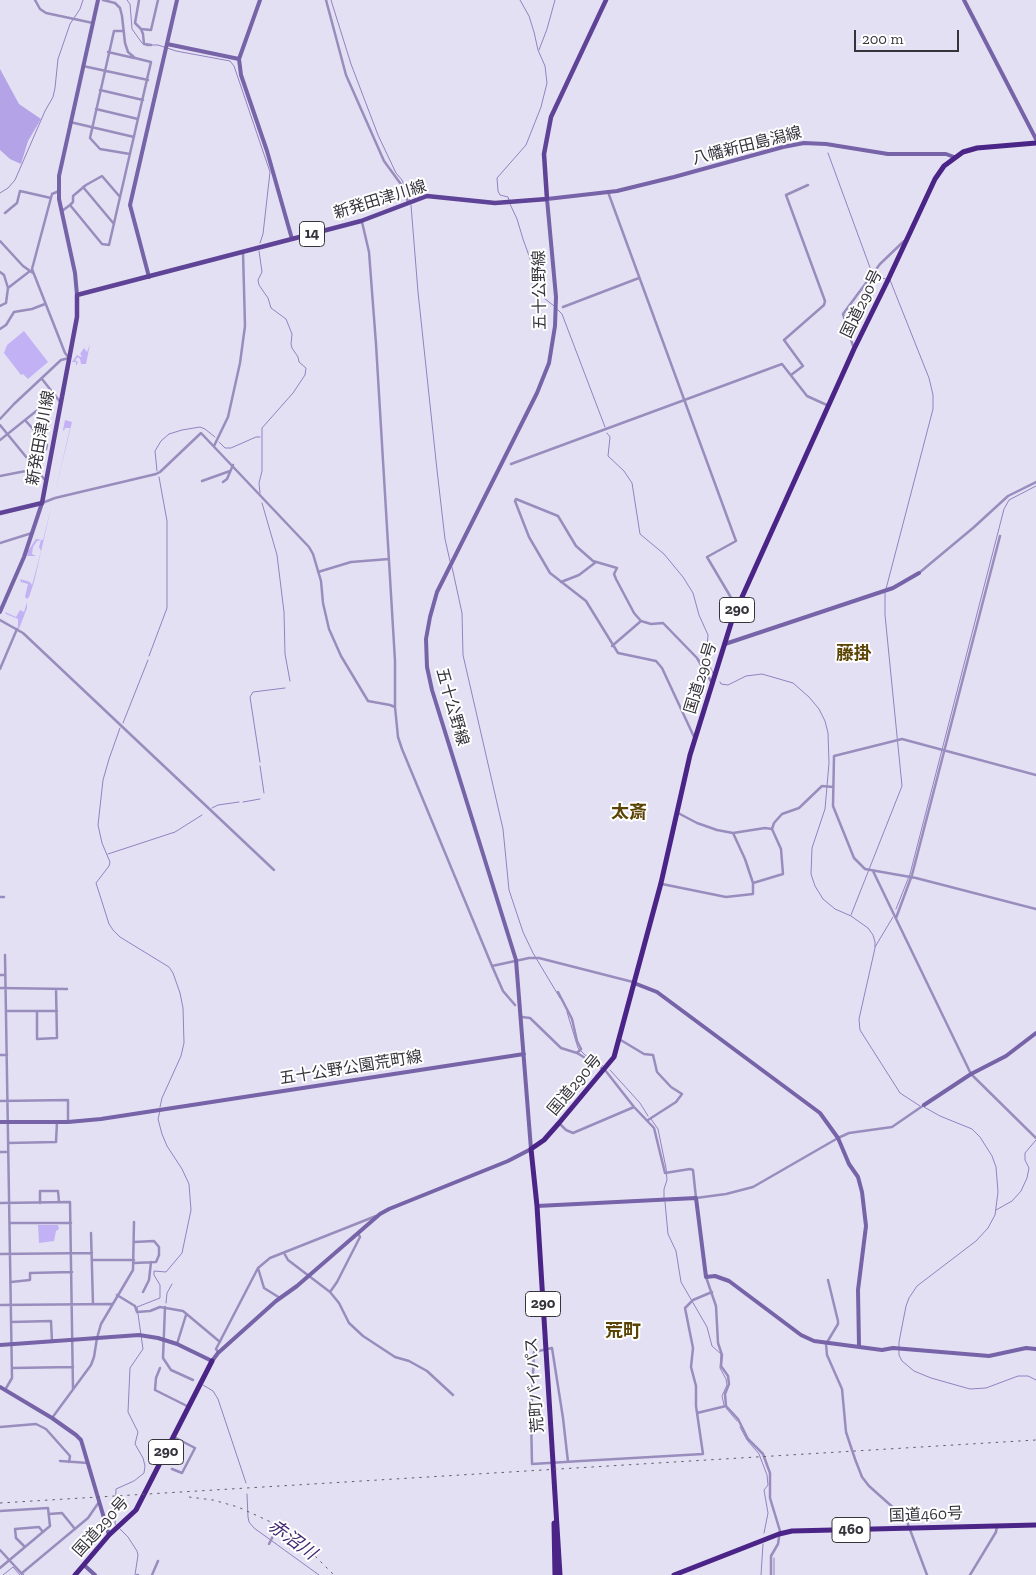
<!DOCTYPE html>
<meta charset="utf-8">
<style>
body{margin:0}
#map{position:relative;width:1036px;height:1575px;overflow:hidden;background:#e4e0f3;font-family:"Zilla Slab",serif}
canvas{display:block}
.scale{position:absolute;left:854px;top:30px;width:105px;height:22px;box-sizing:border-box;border:2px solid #36343b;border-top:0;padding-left:6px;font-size:15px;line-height:18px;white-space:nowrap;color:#36343b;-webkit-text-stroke:4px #fff;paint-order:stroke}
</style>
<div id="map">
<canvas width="1036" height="1575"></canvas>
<div class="scale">200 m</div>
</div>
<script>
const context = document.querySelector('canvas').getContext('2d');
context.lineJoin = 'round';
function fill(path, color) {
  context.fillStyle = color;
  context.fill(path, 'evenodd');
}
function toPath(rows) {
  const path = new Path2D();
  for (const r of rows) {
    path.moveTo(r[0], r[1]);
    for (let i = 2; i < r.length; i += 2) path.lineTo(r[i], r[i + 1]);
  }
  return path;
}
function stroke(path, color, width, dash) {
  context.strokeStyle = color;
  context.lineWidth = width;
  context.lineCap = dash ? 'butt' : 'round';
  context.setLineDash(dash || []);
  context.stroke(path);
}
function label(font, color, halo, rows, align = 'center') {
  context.font = font + ' "Zilla Slab","Noto Sans JP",serif';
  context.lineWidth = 4;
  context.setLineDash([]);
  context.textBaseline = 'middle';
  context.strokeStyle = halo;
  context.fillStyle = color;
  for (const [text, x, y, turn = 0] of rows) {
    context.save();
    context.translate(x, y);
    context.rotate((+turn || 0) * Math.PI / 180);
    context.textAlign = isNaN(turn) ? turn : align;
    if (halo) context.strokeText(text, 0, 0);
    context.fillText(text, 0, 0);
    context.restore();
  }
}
fill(toPath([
 [24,331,48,362,28,379,23,374,21,375,4,353,7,345],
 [90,344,86,364,81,364,80,359,78,357,75,360,78,362,76,366,76,362,72,362,77,355,81,357,82,356,80,354,84,348,87,352],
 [65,420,72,422,54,497,70,428,65,428,64,431,63,430],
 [52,504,34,582,28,600,30,595,27,599,25,597,28,584,21,582,20,579,30,582,32,585,41,551,39,547,41,540,37,541,33,547,32,554,36,556,27,556,28,551,36,539,43,540],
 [27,602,27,608,19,629,18,628,18,619,6,614,5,612,16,617,20,610,24,612],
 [38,1225,58,1225,59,1229,56,1231,54,1241,39,1243]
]), '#c2b1f4');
fill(toPath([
 [0,69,19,104,41,119,28,141,21,164,10,159,0,150]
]), '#b4a3e6');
stroke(toPath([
 [127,0,130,4,132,29,142,43,148,46],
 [331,0,351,64,378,135,396,173,402,180,410,201],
 [152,45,158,45,176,51,230,61,234,66,270,172,263,234,260,243],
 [539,50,547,29,555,0],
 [828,153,872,273,874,276,886,279],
 [0,193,8,188,15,180,45,111,53,97,55,88,58,59,70,24,80,9,83,0],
 [509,200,508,197,500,195,498,191,497,178,526,145,541,107,547,83,545,66,538,50,534,32,529,16,520,0],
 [510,204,517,219,523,239,544,298,554,306],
 [411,205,418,292,437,470,445,539,450,561],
 [259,251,262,272,258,280,259,285,268,298,271,308,286,319,292,334,291,344,292,348,298,357,299,362,306,368,305,375,293,393,262,428,262,471,259,483,260,493],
 [557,309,562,314,605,427],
 [607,433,610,437,608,456,624,471,632,483,640,534,664,554,683,577,693,593,699,615,708,635,706,659,713,673],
 [219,442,225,448,231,448,256,437,260,437],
 [157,471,155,451,161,441,169,434,182,430,200,427,205,429,215,437],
 [262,503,277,555,284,612,285,654,290,681],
 [452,567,462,613,463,655,503,829,509,890,523,932,533,953,560,998],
 [886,589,933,409,933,395,929,378,890,280],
 [149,656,167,608,167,521,159,477],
 [720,682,721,684,728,685,746,676,762,674,793,683,809,697,819,709,825,721,828,733,829,763,825,809,812,848,811,874,815,886,823,899,835,909,851,916,868,928,873,935,875,942,875,948,859,1019,860,1030,900,1093,920,1106],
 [123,723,148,660],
 [120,728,109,759,103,780,98,825,102,843,110,862,109,866,96,883,109,924,113,930,120,937,169,967,173,973,180,993,183,1008,184,1043,181,1056,162,1098,160,1107],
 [260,762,250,697,253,692,285,688],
 [260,766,264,793],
 [243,802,260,799],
 [212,808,218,805,239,802],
 [108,854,175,832,202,815],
 [896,909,910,874,1004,509,1009,500,1036,486],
 [851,915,902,786,885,615,885,593],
 [875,947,893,917],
 [567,1012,578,1048,585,1055,603,1066],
 [610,1070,640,1103,648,1116],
 [924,1107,940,1116,972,1129,980,1137,992,1156,996,1167,998,1192,995,1215,988,1228,976,1241,917,1286,909,1298,906,1306,899,1342,899,1355,902,1361,914,1371,931,1378,970,1389,986,1388,1018,1376,1028,1376,1036,1380],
 [651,1119,658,1129,666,1168,667,1180,664,1189,664,1198],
 [665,1202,668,1234,676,1251,681,1282,707,1327,712,1346,721,1354,720,1368,726,1379,727,1385,722,1396,724,1405],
 [996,1210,1012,1201,1021,1191,1027,1178,1029,1168,1025,1160,1025,1153,1036,1140],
 [166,1303,167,1293,172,1284],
 [203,1385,213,1391,218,1399,246,1483],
 [726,1408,737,1421],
 [740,1427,747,1440,759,1454,767,1475,768,1485,764,1490,768,1513,764,1533],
 [247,1494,248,1517,249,1522,254,1528,319,1575],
 [116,1525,115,1523,116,1489,134,1481,144,1473,145,1466,143,1458,135,1444,138,1432,128,1412,130,1368,143,1349,137,1307,160,1298,160,1285,154,1275,154,1271,166,1272,182,1253,191,1210,189,1184,182,1169,167,1146,162,1134,158,1119,160,1111],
 [120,1529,128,1537,137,1551,138,1555,135,1575],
 [774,1558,774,1575],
 [3,1575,13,1567,20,1575],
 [761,1575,763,1544]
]), '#9281c1', 1);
stroke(toPath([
 [35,0,40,9,46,13,93,23],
 [139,0,135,23,141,29,151,30,158,0],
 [326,0,346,75,384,161,403,187,408,202],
 [141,29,143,34,144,44,151,45],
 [123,31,114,31,90,138,100,149,130,154],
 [108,52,134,58],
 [83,66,148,80],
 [100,90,143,100],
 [96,109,138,119],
 [70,122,134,137],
 [83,187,114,224],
 [608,192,736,541,707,557,733,601,728,609,732,616],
 [70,205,102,244,109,245,151,62,135,58,128,52,125,43,122,16,120,8,115,3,103,0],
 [62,211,70,205,73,202,73,196,86,185,102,176,120,197],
 [5,213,17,203,20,191,51,198],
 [362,222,369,252,376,344,395,661,395,707,398,737,402,749,492,966,503,991,515,1005],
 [0,241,23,266,33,273],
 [0,272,4,275,8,288,6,303,0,306],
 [8,288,30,271],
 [563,307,639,278],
 [0,329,6,325,14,312,32,309,45,304],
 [854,349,843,314,880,264,904,241],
 [791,375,803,366,784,340,824,305,825,301,786,195,808,185],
 [42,379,61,403],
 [0,419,14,404,61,360,69,358,65,353,32,269,52,194,59,191],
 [25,420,47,445,46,449,31,462],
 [0,425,45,480],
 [0,440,55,396],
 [214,446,228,417,240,363,245,326,243,252],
 [511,464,782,364,807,396,829,406],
 [0,476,36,469],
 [202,481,230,471],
 [223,482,227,479,233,465],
 [42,503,55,498,156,474,160,472,201,433,309,547,313,554,321,581,323,603,329,629,341,656,368,701,390,705,395,707],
 [0,543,32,533],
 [318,572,351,562,389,559],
 [919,573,973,528,1008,496,1036,482],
 [561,582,579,575,596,562],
 [0,620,23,633,274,870],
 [612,646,641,621],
 [0,669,17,629],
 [695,739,662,668,656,661,618,653,586,601,550,573,529,537,515,501,516,499,558,516,576,546,593,561,617,568,614,574,616,579,634,613,641,621,651,624,663,623,697,658,712,683],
 [1036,775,902,739,834,756,833,806,854,858,865,869,916,878,1036,909],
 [678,813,697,823,717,830,733,833,765,828,772,829],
 [873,871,971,1074,1036,1138],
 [753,883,783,874,781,849,772,829,774,823,782,814,799,808,822,786,833,787],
 [662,884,726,897,753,894,753,883,745,859,733,833],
 [0,897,4,897],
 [896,918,912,875,1000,536],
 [492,966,529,958,539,958,633,982],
 [0,975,5,975],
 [0,988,67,989],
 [558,992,572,1019,577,1041,581,1049,577,1053],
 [6,1011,57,1011],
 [37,1011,37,1039,57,1038,56,989],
 [522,1017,530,1018,561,1048,577,1053,605,1070,634,1107,654,1128,665,1173,690,1169,693,1170,696,1198,726,1194,753,1187,838,1138,849,1133,892,1127,924,1105],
 [619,1039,644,1054,653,1055,657,1072,671,1087,682,1094,676,1102,648,1120],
 [0,1055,7,1055],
 [0,1101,68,1100,68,1122],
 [559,1123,566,1130,573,1133,634,1107],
 [8,1143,56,1142,57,1122],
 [0,1152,8,1152],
 [0,1203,70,1202,73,1389],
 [40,1203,40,1191,58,1191,59,1202],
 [10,1223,71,1223],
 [91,1233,93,1304],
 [284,1253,288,1260,330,1292,339,1303,349,1323,363,1336,395,1357,409,1361,427,1371,453,1395],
 [0,1254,92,1253],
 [92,1260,134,1260],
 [134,1263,156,1262,159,1255,159,1247,154,1241,134,1242],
 [258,1268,264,1288,280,1298],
 [706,1277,716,1306,718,1343,722,1355,721,1366,728,1376,729,1384,725,1394,726,1406,738,1419,748,1439,763,1454,770,1473,770,1498,780,1531,778,1544,771,1556,771,1575],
 [828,1280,838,1321,838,1324,826,1344,827,1355,842,1389,846,1432,855,1459,862,1477,869,1486,906,1519,927,1575],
 [11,1282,30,1280,30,1273,72,1272],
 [143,1292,149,1280,151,1262],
 [330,1292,337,1282,360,1237,358,1233],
 [117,1295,135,1306,137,1312,150,1311,160,1307,183,1311,220,1342],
 [0,1305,112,1304],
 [165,1307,163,1358,171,1370,193,1380],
 [11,1322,51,1321,52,1342],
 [177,1344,186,1315],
 [218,1352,216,1349,258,1268,270,1258,376,1216],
 [12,1368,73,1367],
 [160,1368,156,1378,155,1390,189,1407],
 [5,1390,12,1378,5,955],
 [697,1413,726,1406],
 [52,1418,91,1365,94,1357,97,1338,101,1324,133,1270,134,1222],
 [0,1427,36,1424,46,1429,70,1456,69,1462],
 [60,1461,88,1463],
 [568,1462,563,1418,552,1348,534,1352,531,1417,532,1464,581,1461,703,1454,696,1406,696,1386,691,1367,693,1348,685,1308,693,1300,712,1292],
 [172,1469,182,1473,195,1448,174,1437],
 [0,1511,48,1508,50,1526,0,1568],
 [49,1514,62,1513,75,1529],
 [269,1544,273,1536],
 [25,1547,16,1538,15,1529,39,1527,43,1532],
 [0,1550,23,1575],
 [22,1573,88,1518,99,1502],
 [137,1575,138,1575],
 [152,1575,158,1561],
 [970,1575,996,1532,997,1526]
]), '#998dbd', 2.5);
stroke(toPath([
 [260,0,239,59,241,75,267,151,292,239],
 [964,0,1036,139],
 [167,44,239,59],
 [149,277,130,205,177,0],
 [77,295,75,273,59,199,59,176,98,0],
 [0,612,24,557,42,503],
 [725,644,893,588,919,573],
 [634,983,657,992,820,1113,838,1138,849,1164,858,1177,862,1192,866,1226,858,1290,859,1346],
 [924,1105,971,1074,1006,1056,1036,1033],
 [0,1122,68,1122,101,1119,524,1054],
 [537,1206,696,1198,706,1277,715,1276,729,1281,801,1335,814,1341,882,1350,893,1348,989,1356,1026,1348,1036,1349],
 [0,1345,139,1335,158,1338,177,1344,212,1361,218,1353,276,1301,297,1286,380,1214,389,1209,508,1161,531,1149,516,960,432,690,427,667,426,639,430,617,437,592,537,393,549,363,555,326,556,297,547,199,617,191,674,177,783,147,804,143,826,144,888,154,946,154,954,157],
 [0,1387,52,1418,76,1435,81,1440,109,1535],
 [84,1565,95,1575]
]), '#7663a8', 4);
stroke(toPath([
 [0,513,42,503,77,317,77,295,361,221,427,196,495,203,547,199,544,154,551,117,606,0]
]), '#5f4397', 4.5);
stroke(toPath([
 [554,1523,555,1575],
 [75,1575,109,1535,136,1510,212,1361],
 [560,1575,537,1206,531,1149,544,1140,559,1123,614,1057,661,883,690,755,733,617,854,349,887,282,935,179,944,166,963,152,977,148,1036,143],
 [674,1575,779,1534,792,1531,1036,1525]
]), '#4b2488', 5);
stroke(toPath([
 [189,1497,213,1500,238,1507,273,1523,300,1541,334,1575],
 [0,1503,1036,1440]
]), '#615f69', 1, [2.5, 5]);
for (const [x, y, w] of [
 [312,234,25],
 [737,610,35],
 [543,1304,35],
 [166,1452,35],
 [851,1530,38]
]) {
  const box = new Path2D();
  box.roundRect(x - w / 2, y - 12.5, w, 25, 4);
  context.fillStyle = '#fff';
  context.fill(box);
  stroke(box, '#36343b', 1);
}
label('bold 15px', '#36343b', null, [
 ["14",312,234],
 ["290",737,610],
 ["290",543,1304],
 ["290",166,1452],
 ["460",851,1530]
]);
label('16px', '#36343b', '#fff', [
 ["八幡新田島潟線",747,146,-14],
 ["新発田津川線",380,200,-17],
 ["五十公野線",540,290,-91],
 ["国道290号",862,304,-64],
 ["新発田津川線",41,438,-80],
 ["国道290号",701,678,-73],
 ["五十公野線",452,707,74],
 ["五十公野公園荒町線",351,1068,-9],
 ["国道290号",575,1085,-50],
 ["荒町バイパス",535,1385,-94],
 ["国道460号",926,1515,-2],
 ["国道290号",101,1527,-48]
]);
label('bold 18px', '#5b4303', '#fff', [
 ["藤掛",854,654],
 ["太斎",629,813],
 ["荒町",623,1332]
]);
label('italic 18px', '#412673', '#fff', [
 ["赤沼川",292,1540,36]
]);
</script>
